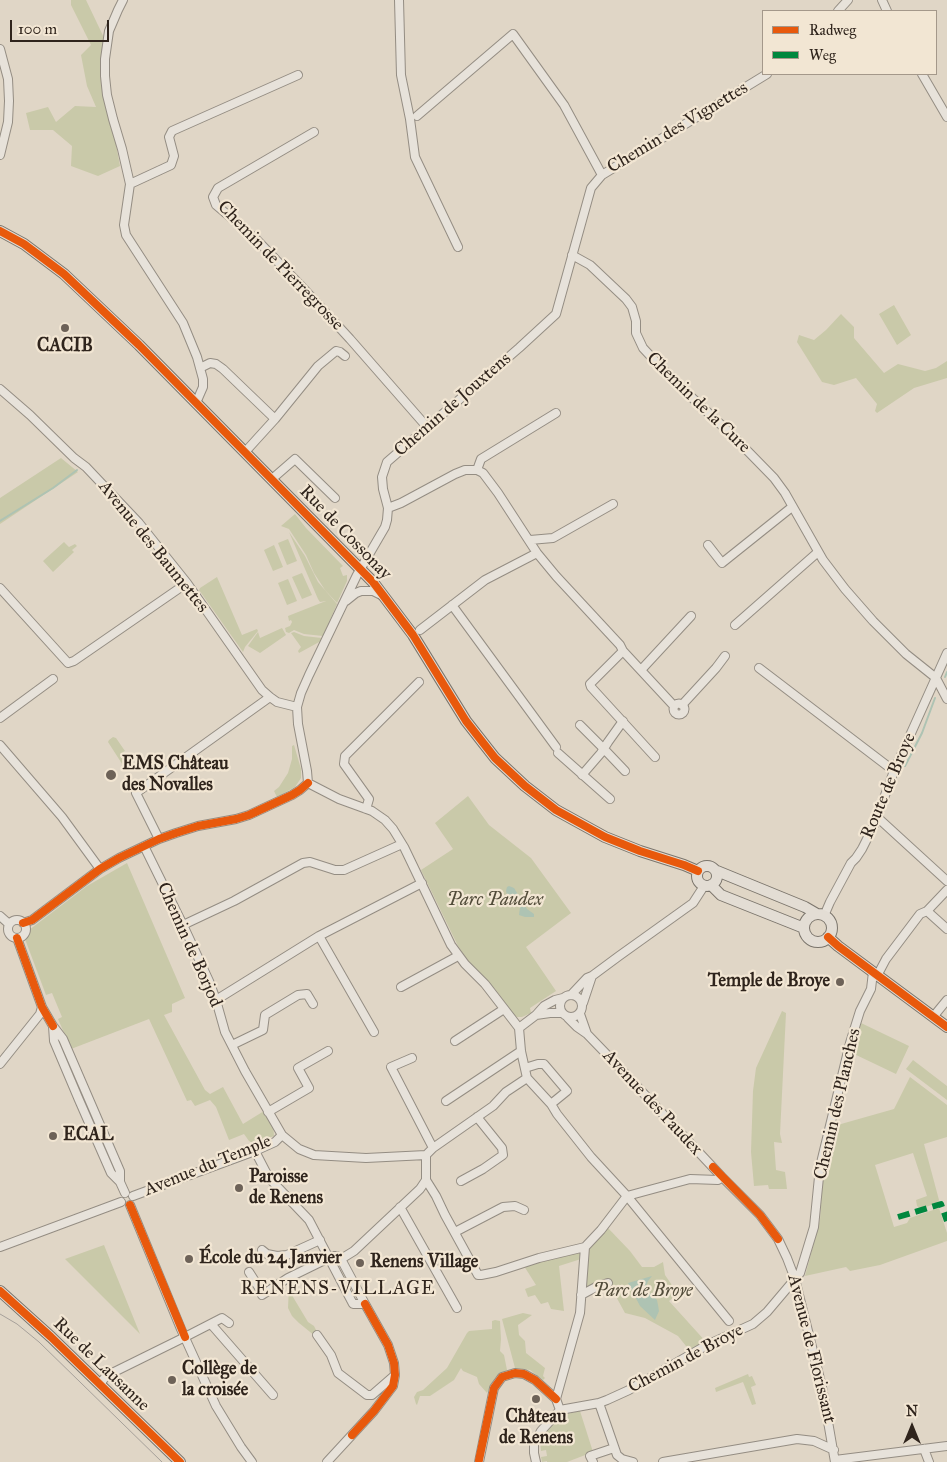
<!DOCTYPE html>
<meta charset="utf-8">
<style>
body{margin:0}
#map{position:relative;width:947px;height:1462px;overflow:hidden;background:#e0d6c6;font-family:"IM FELL Great Primer",serif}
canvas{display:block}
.legend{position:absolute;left:762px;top:10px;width:175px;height:65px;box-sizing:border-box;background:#f2e6d3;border:1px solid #a4988a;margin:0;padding:6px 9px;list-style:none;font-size:15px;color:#2f241c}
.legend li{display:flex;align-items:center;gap:10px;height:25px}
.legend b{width:25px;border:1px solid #a4988a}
.north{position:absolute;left:887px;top:1402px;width:50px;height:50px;-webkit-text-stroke:4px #f2e6d3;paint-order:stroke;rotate:0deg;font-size:14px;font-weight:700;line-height:20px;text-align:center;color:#2f241c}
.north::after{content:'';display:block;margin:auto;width:18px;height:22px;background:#2f241c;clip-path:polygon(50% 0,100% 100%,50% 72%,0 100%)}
.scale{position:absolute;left:10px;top:20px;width:99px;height:22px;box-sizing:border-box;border:2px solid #2f241c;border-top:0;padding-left:6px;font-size:15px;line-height:18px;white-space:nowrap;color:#2f241c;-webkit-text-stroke:4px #f2e6d3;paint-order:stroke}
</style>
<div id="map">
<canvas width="947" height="1462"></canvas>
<ul class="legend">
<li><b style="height:6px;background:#e8590c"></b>Radweg</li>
<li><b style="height:6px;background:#00873e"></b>Weg</li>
</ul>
<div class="north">N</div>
<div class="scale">100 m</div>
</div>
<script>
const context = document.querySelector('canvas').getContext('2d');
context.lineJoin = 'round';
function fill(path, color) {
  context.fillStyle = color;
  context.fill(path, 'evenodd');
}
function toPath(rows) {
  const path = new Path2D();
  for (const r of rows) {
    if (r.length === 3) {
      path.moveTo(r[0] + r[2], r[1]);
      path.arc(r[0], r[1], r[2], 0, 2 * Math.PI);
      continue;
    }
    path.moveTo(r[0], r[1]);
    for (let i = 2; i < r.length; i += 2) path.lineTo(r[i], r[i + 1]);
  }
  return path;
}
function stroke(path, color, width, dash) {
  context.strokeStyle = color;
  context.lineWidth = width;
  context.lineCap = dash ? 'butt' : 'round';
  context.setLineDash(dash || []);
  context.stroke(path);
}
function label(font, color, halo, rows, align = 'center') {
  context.font = font + ' "IM FELL Great Primer",serif';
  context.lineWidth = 4.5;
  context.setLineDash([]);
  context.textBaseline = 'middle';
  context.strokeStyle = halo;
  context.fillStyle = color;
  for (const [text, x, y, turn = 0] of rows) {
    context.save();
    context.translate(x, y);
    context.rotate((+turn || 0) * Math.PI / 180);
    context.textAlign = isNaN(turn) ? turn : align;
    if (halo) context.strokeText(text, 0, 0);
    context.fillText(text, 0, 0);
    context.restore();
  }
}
fill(toPath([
 [71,0,86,0,107,44,107,95,120,166,98,176,71,166,72,146,53,130,30,130,26,113,48,107,56,122,75,106,96,107,87,86,81,55,91,45,71,5],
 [894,305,911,335,897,345,879,314],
 [841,314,854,327,854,338,884,373,898,364,925,371,936,368,947,361,947,378,914,388,877,413,875,411,877,404,856,378,834,385,822,382,797,342,799,335,814,340,826,330],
 [61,458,78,472,0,524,0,498],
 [295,514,306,528,343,566,340,568,343,576,347,575,347,581,337,603,325,590,314,573,306,555,289,529,281,526],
 [289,532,305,556,318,582,337,604,323,636,304,634,294,630,289,633,286,632,285,628,290,626,292,622,291,620,289,621,288,616,326,601,320,602,318,599],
 [288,539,297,561,287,565,278,543],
 [64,542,69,547,75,544,77,546,72,550,74,552,53,572,43,561],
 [274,545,283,567,273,571,264,550],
 [302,573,312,595,302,599,292,577],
 [217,577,242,635,257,629,258,631,245,647,243,652,199,590,200,588],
 [288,579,297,601,287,605,278,583],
 [282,628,286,635,260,653,248,646,258,632,260,638],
 [294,632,304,636,322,638,321,641,299,653,298,651,301,647,291,633],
 [113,737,116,738,125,751,123,752,124,754,126,753,133,763,133,765,126,770,108,742,109,740],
 [294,745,301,769,301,778,295,787,277,797,274,791,279,787,288,773,292,759,292,746],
 [468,796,489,825,531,858,571,913,526,947,556,991,530,1008,531,1013,522,1017,517,1017,514,1015,495,989,471,965,458,946,421,870,453,849,435,823],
 [127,863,185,998,172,1004,172,1012,164,1015,205,1090,210,1094,223,1087,243,1124,264,1111,273,1123,274,1136,254,1144,249,1141,244,1134,229,1140,216,1107,210,1100,195,1106,191,1100,187,1101,149,1019,71,1049,58,1019,62,1017,52,993,46,995,25,939,29,930,87,886],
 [782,1011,786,1013,780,1134,782,1143,774,1142,776,1170,785,1172,787,1189,769,1189,768,1185,754,1186,751,1152,753,1091,756,1068],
 [861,1023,909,1046,896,1074,852,1053],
 [913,1060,947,1086,947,1100,906,1069],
 [910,1077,947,1105,947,1137,924,1144,939,1200,938,1202,929,1206,920,1208,917,1206,916,1200,927,1196,913,1153,875,1165,894,1227,907,1223,910,1218,939,1208,947,1233,947,1241,880,1265,850,1271,846,1267,805,1276,820,1220,823,1176,834,1126,894,1109],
 [608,1228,630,1251,642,1267,654,1267,663,1262,665,1275,678,1294,669,1301,707,1343,690,1351,678,1336,645,1318,625,1313,608,1282,586,1290,587,1251],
 [104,1245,140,1334,65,1259],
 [582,1251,581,1259,559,1266,564,1311,551,1309,548,1302,541,1304,535,1295,528,1297,525,1289,536,1285,524,1266,539,1260],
 [289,1286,291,1286,293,1297,308,1322,314,1326,318,1334,315,1336,299,1323,292,1316,288,1308],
 [523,1313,532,1315,518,1325,519,1335,525,1341,526,1353,545,1368,543,1376,545,1378,543,1380,530,1370,515,1368,502,1319],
 [495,1320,500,1321,501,1339,500,1351,504,1355,507,1370,495,1378,487,1393,479,1384,477,1377,463,1371,461,1368,454,1380,430,1396,420,1396,417,1405,416,1404,414,1397,417,1392,423,1390,447,1368,467,1333,469,1331,492,1329,492,1321],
 [748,1374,749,1377,752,1376,756,1385,751,1387,756,1404,752,1405,743,1382,716,1392,715,1388],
 [580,1411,593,1452,567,1462,547,1462,547,1461,542,1462,541,1457,547,1456,546,1450,541,1451,540,1439,546,1428,558,1416]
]), '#c9c9a9');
fill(toPath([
 [509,886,514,888,527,909,534,914,534,917,525,917,519,915,520,907,518,904,509,901,508,899,506,891,507,887],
 [652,1276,648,1281,646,1286,648,1291,657,1300,658,1305,659,1311,655,1320,640,1306,628,1283]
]), '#aec3b3');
stroke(toPath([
 [0,521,53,488,77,470],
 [945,677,947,672],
 [905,766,922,733,935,698]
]), '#aec3b3', 2);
const minor = toPath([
 [123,0,118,10,109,31,105,59,105,76,107,95,113,119,122,149,130,184,124,225,126,235,183,323,197,357,203,379,203,387,196,403],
 [399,0,401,75,410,119,415,157,458,247],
 [882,0,887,11],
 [838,11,848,0],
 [0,49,8,79,9,101,8,122,0,155],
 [922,74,947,117],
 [417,116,513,34,564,105,602,175],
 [314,132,218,188,213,197,216,205,256,239,304,289,350,339,427,427],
 [130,184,171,165,174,156,169,137,172,131,298,75],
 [572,255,590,265,626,299,632,307,636,321,636,333,643,348,672,379,731,434,774,478,785,493,823,560,845,589,873,621,906,654,936,678,947,699],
 [200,368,210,363,216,364,223,369,275,419],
 [0,389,30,415,74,458,86,467,139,523,187,583,262,690,270,697,277,702,297,707],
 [245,452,275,419,318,366,336,351,340,352,345,356],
 [477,470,481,459,556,413],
 [272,479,295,459,335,498],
 [388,508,401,503,455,474,465,470,477,470,483,473,498,493,537,553,556,576,620,645,623,651,674,706],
 [530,540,553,538,613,504],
 [708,545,722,563,792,507],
 [0,588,68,663,74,661,187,583],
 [346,601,356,593,361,591,373,591,383,596],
 [452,605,556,747],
 [735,625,818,552],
 [420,630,485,580,537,553],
 [623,651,590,684,591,687,655,757],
 [759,668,894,771],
 [641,670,691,616],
 [679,709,5.5],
 [682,705,716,668,725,656],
 [0,718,53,679],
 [580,725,604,749,625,771],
 [0,745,62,817,100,869],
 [558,753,610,799],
 [582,775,601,753,608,742,623,721],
 [308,783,307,771,298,724,297,707,301,693,309,675,357,575,385,527,387,520,388,508,383,489,382,477,387,462,519,348,556,314,591,188,602,175,767,74],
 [308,783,339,799,372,811,385,820,393,829,404,847,451,945,465,964,485,984,519,1028],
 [366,809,369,799,344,764,345,756,419,682],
 [877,817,947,881],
 [159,839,136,793,270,697],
 [144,846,183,925,209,981,216,1000,225,1032,245,1071,282,1135,299,1149,314,1155,366,1158,426,1155],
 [927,911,947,929],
 [0,916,9,924],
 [824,916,830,902,851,863,856,858,862,849,874,825,894,771,947,653],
 [17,929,9],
 [23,923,32,920,100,869,119,858,159,839,176,833,198,826,236,819,249,815,292,795,300,790,308,783],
 [183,925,234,901,303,863,310,862,335,870,344,870,402,844],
 [319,936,374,1032],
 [17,938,42,1007,53,1026,63,1039,120,1171,120,1182],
 [877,976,886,959,920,914,927,911,947,890],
 [401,987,458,956],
 [571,1006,11],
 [571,995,587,978,592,976,619,956,693,903,704,886],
 [216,1000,319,936,422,883],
 [583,1003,592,976],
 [580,1014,587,1034],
 [536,1015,550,1013,562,1013],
 [933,1017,947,1000],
 [568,1018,577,1027,587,1034,616,1064,722,1177,760,1215,778,1239,787,1258,795,1279,822,1387,835,1462],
 [53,1026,54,1041,79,1100,111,1173,120,1182,125,1193],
 [519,1028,521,1051,527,1078,551,1104,557,1114,591,1157,627,1196,729,1321],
 [519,1028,536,1015,544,1006,555,1000,563,998],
 [455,1041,504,1009],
 [232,1045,263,1030,265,1015,298,995,307,994,313,1004],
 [412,1058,391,1067,433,1148],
 [0,1064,40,1014,42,1007],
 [525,1068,538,1064,544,1064,567,1091,551,1104],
 [446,1101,521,1051],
 [268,1112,309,1088,298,1068,328,1051],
 [255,1151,269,1178,309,1220,353,1304,365,1304,341,1259],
 [426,1180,436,1196,445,1215,478,1275,481,1275,496,1272,539,1258,585,1247],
 [461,1181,483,1169,503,1155,502,1148,477,1117],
 [133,1196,255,1151,275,1142,282,1135],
 [627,1196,690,1179,718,1180,722,1177],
 [130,1205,181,1329,216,1406,241,1447,252,1462],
 [400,1207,457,1308],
 [455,1232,503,1207,515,1206,524,1210],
 [0,1247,121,1202],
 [262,1250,267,1254,277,1256,287,1255,320,1240],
 [341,1259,354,1251,420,1189,426,1180,426,1155,433,1148,493,1106,506,1092,527,1078],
 [249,1272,263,1294],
 [262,1295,288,1278,333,1256,337,1256,341,1259],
 [581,1295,596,1287,608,1283],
 [211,1324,273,1395],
 [317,1335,331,1355,338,1373,367,1395,372,1395,395,1375],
 [100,1384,106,1376,185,1337,222,1318,229,1323],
 [599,1403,617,1455,622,1459,633,1462],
 [560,1410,599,1403,607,1400,629,1390,707,1345,753,1324,767,1312,800,1273,814,1227,820,1167,850,1043,860,1011,871,989,873,972],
 [560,1410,556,1399,580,1313,585,1247,601,1230,627,1196],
 [924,1449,929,1462],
 [835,1460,947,1446],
 [327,1462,374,1411,393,1386,395,1375,394,1363,388,1345,365,1304],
 [479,1462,494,1388,502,1377,515,1373,524,1374,535,1380,556,1399],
 [536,1462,534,1453,534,1444,541,1431,560,1410],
 [593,1462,590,1456,614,1448],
 [663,1462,797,1439,814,1441,834,1450]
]);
const major = toPath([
 [0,231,24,244,64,274,139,345,373,582,413,635,466,721,495,758,525,786,556,810,605,837,640,851,684,865,698,871],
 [707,876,10],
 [717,871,805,907,817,914],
 [711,885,721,895,804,928],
 [818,928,14],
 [828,937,838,946,947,1027],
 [0,1291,51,1337,180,1462]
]);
stroke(minor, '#948d83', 10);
stroke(major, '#7b756c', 12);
stroke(minor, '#e7e2da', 8);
stroke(major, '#e3ddd4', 10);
stroke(toPath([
 [0,1314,17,1324,39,1342,162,1462]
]), '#a6a09a', 1);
stroke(toPath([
 [898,1217,941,1204,947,1221]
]), '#00873e', 6, [12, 6]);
stroke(toPath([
 [0,231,24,244,64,274,139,345,373,582,413,635,466,721,495,758,525,786,556,810,605,837,640,851,684,865,698,871],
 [23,923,32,920,100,869,119,858,159,839,176,833,198,826,236,819,249,815,292,795,300,790,308,783],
 [828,937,838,946,947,1027],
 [17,938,42,1007,53,1026],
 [713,1167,760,1215,778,1239],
 [130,1205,185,1337],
 [0,1291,51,1337,180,1462],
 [352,1435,374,1411,393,1386,395,1375,394,1363,388,1345,365,1304],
 [479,1460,494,1388,502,1377,515,1373,524,1374,535,1380,556,1399]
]), '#e8590c', 8);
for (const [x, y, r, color] of [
 [65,328,5,"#6d6258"],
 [111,775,6,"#6d6258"],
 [840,982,5,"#6d6258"],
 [53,1136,5,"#6d6258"],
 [239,1188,5,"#6d6258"],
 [189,1259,5,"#6d6258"],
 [360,1263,5,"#6d6258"],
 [172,1380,5,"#6d6258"],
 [536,1399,5,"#6d6258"]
]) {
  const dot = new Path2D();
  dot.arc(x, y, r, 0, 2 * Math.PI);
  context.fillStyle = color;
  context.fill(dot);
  stroke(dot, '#f2e6d3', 2);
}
label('18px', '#2f241c', '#f2e6d3', [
 ["Chemin des Vignettes",678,128,-31],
 ["Chemin de Pierregrosse",280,266,46],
 ["Chemin de la Cure",698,403,44],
 ["Chemin de Jouxtens",453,405,-41],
 ["Rue de Cossonay",345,533,46],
 ["Avenue des Baumettes",153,547,51],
 ["Route de Broye",889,786,-67],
 ["Chemin de Borjod",189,945,66],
 ["Avenue des Paudex",652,1103,47],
 ["Chemin des Planches",838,1104,-77],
 ["Avenue du Temple",208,1166,-22],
 ["Avenue de Florissant",811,1349,76],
 ["Chemin de Broye",686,1359,-28],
 ["Rue de Lausanne",101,1365,44]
]);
label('bold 18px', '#2f241c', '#f2e6d3', [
 ["CACIB",65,347,"center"],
 ["EMS Château",122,765],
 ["des Novalles",122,786],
 ["Temple de Broye",830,982,"right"],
 ["ECAL",63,1136],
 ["Paroisse",249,1178],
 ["de Renens",249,1199],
 ["École du 24 Janvier",199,1259],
 ["Renens Village",370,1263],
 ["Collège de",182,1370],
 ["la croisée",182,1391],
 ["Château",536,1418,"center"],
 ["de Renens",536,1439,"center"]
], 'left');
label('italic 18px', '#514b39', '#f2e6d3', [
 ["Parc Paudex",495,901],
 ["Parc de Broye",643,1292]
]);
context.letterSpacing = '1px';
label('19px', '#2f241c', '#f2e6d3', [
 ["RENENS-VILLAGE",338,1289]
]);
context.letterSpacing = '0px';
</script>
